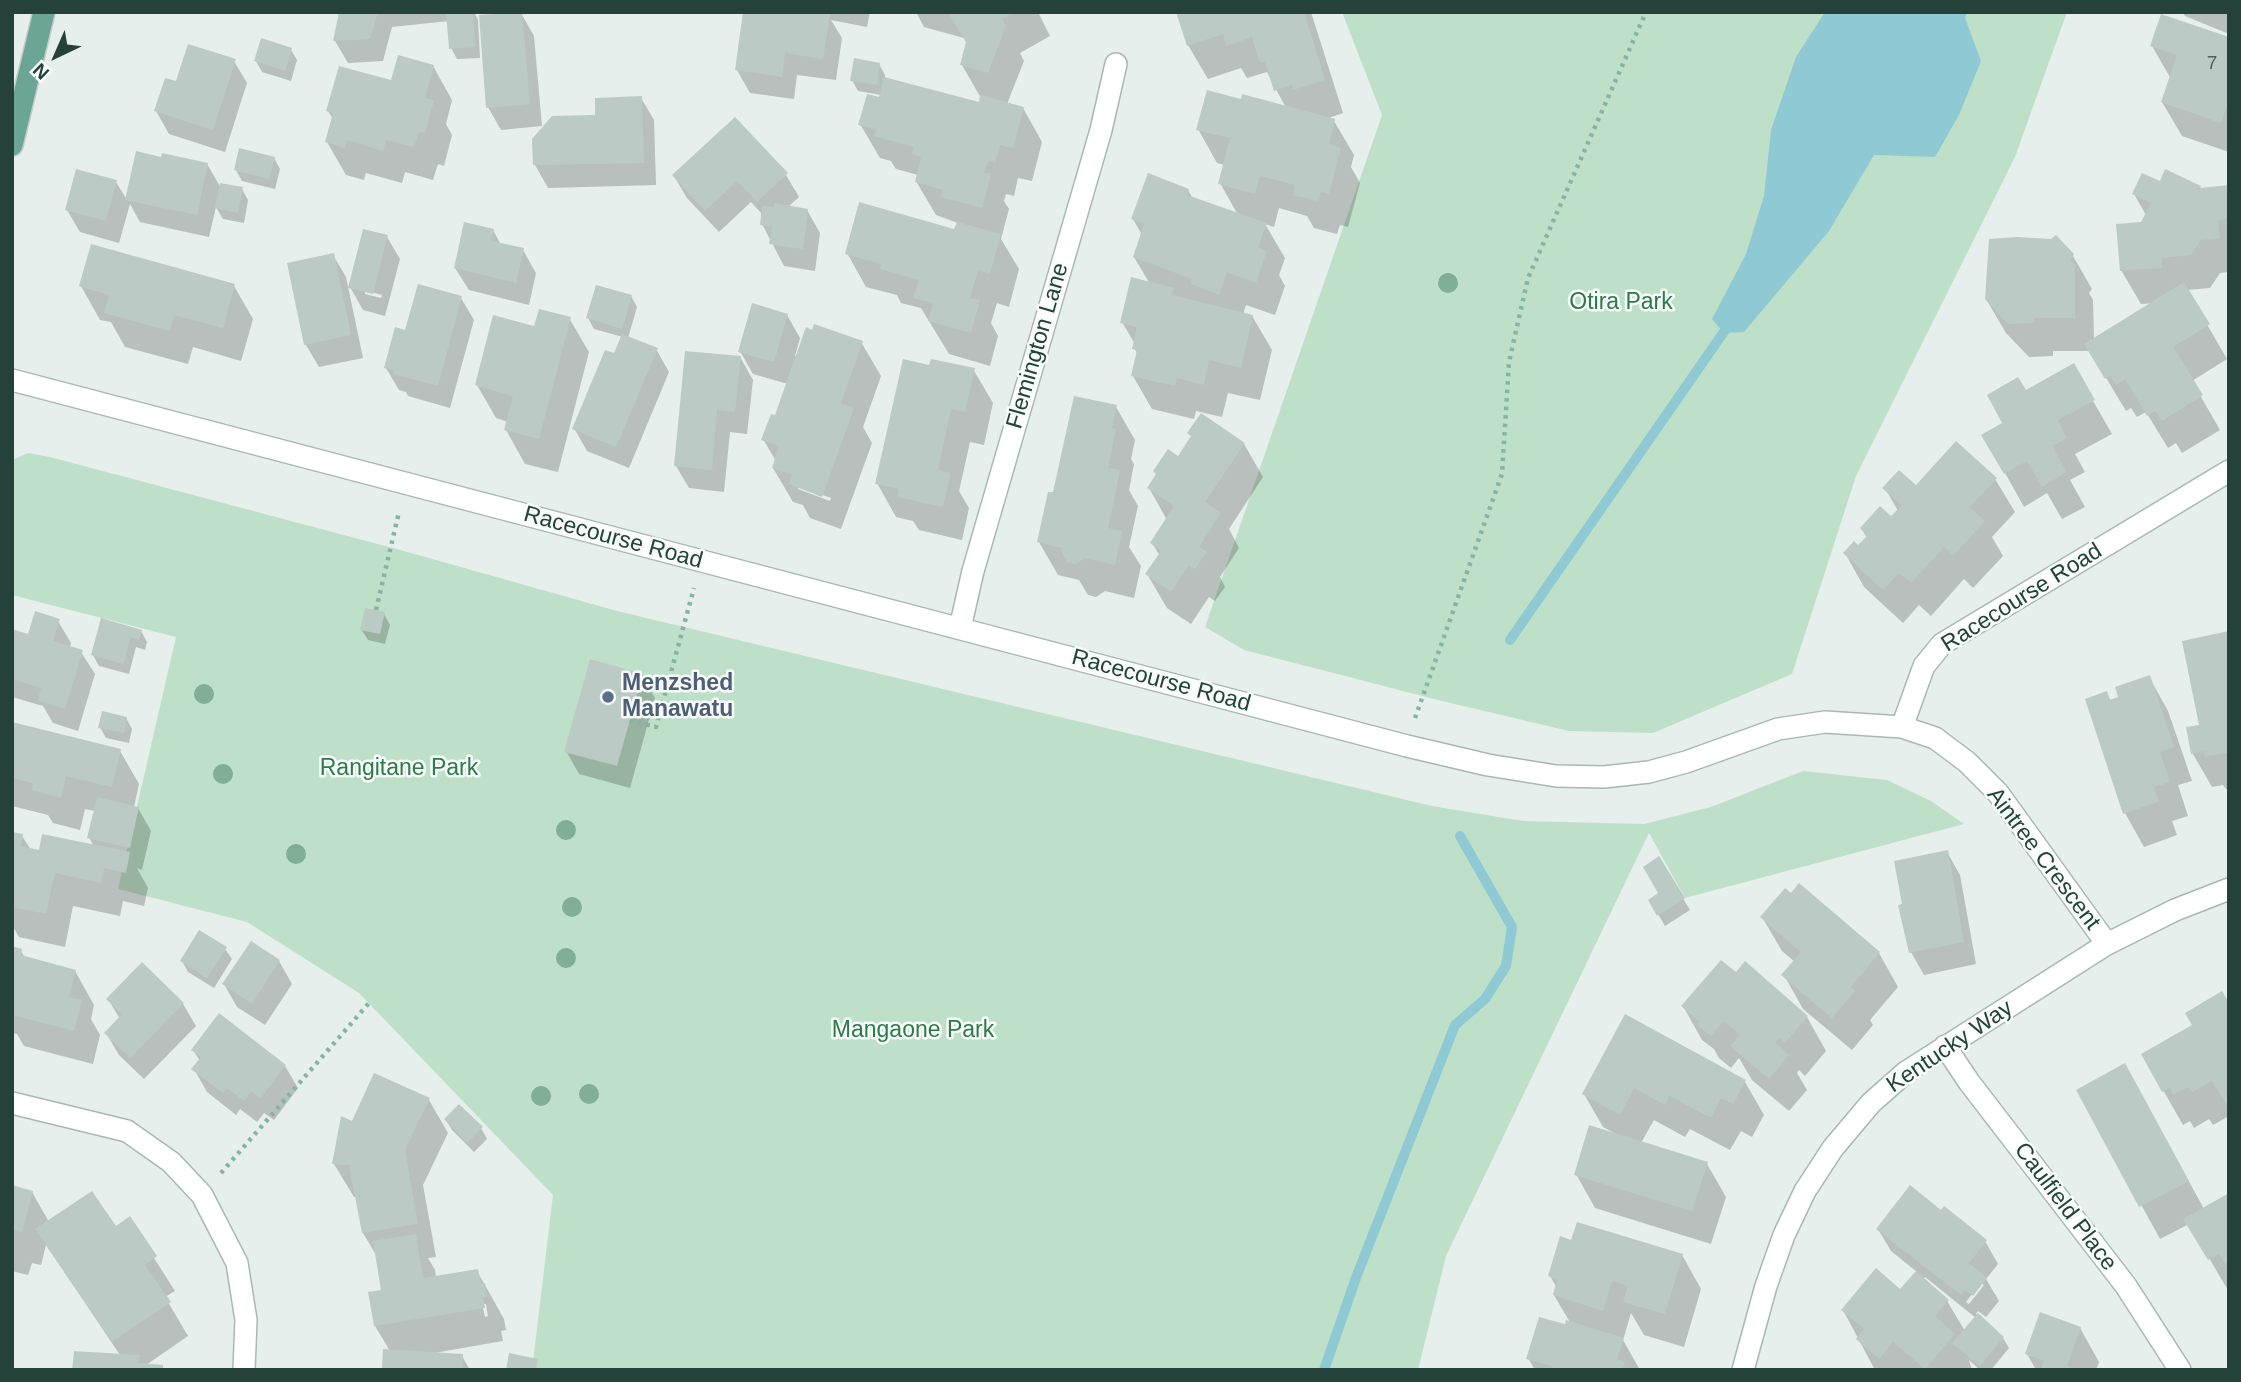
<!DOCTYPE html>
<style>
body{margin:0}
#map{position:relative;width:2241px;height:1382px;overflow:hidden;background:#e6efeb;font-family:Arial,sans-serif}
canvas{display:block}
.frame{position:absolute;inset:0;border:14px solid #24423a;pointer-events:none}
.north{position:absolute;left:21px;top:21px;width:70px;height:70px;-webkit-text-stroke:5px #f7fbf9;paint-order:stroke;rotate:224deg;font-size:19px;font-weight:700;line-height:28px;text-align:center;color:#24423a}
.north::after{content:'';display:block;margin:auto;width:24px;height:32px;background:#24423a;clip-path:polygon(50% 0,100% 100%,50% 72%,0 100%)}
</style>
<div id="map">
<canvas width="2241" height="1382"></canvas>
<div class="frame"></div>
<div class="north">N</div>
</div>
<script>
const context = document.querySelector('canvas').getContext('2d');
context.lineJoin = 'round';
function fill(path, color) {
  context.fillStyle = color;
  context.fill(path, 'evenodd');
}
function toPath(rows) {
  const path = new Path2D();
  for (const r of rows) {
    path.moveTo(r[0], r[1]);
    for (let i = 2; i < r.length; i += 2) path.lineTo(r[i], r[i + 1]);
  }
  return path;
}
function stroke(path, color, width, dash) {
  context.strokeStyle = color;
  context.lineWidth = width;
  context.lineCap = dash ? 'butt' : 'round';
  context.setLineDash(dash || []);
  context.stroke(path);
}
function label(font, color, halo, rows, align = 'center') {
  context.font = font + ' Arial,sans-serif';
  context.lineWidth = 5;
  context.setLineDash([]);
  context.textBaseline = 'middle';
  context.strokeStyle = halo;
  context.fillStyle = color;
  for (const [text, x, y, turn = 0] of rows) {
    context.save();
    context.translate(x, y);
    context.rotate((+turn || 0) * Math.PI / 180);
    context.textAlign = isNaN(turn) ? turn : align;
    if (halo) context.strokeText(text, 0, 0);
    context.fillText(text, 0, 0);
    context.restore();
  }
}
fill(toPath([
 [1342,12,2067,12,2015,157,1856,476,1792,674,1653,733,1569,731,1438,700,1244,650,1205,627,1382,115],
 [28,453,50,457,404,551,617,611,1432,806,1523,821,1644,824,1711,807,1803,771,1887,780,1931,801,1964,824,1685,898,1649,833,1446,1256,1418,1370,532,1370,553,1195,359,993,247,922,118,889,176,637,12,595,12,460]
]), '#bfe0c8');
fill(toPath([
 [1825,12,1967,12,1965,18,1981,61,1959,115,1935,157,1874,155,1829,231,1744,332,1724,333,1712,319,1746,254,1764,196,1771,130,1796,57]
]), '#8ec9d4');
fill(toPath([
 [341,12,474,12,478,20,480,58,457,59,451,48,449,21,392,27,383,61,348,63,335,41],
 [745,12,806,12,830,16,828,12,870,12,867,27,831,20,842,38,836,80,797,75,794,99,750,93,737,70],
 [916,12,1038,12,1050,36,1020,53,1024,61,1007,104,1023,108,1042,142,1032,181,1018,178,1014,196,1006,194,1004,201,1009,209,1001,239,1019,269,1009,307,997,303,991,323,998,336,990,366,949,354,921,308,901,303,897,295,866,287,847,253,956,232,958,223,936,215,916,181,918,175,896,169,891,161,880,158,860,124,881,95,858,91,852,80,879,64,885,75,885,79,980,104,981,98,962,65,968,44,964,38,924,27],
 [1178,12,1311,12,1343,113,1326,119,1334,121,1354,155,1351,167,1360,183,1348,227,1340,225,1337,234,1314,228,1307,216,1279,208,1274,227,1265,224,1285,258,1279,275,1285,286,1275,315,1246,305,1243,314,1252,316,1272,350,1260,400,1228,393,1222,417,1196,411,1194,419,1152,409,1133,376,1138,355,1134,348,1135,344,1122,322,1150,284,1134,257,1142,235,1133,219,1188,190,1193,199,1238,215,1220,183,1225,165,1217,163,1198,129,1242,101,1286,108,1267,72,1247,78,1241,68,1208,79,1188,45],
 [2182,12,2229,12,2229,34,2185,16],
 [521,13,534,36,542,126,501,130,488,107],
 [2229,39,2229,152,2182,136,2162,102,2171,79,2152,46],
 [291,50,297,60,291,81,262,72,256,61],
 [234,61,247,83,225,152,169,134,156,111,177,83],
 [433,66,452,100,446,124,452,135,444,166,438,164,433,180,405,172,402,183,366,173,364,180,346,175,327,142,333,119,328,111],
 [641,98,654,120,656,185,548,188,535,165,597,117],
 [274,158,280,169,275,189,242,181,236,170],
 [162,159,207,164,221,188,242,189,248,200,244,223,223,219,216,207,209,237,140,222,130,204,119,243,80,232,67,210,116,182,127,200],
 [786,175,799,197,788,207,807,210,820,233,815,271,784,266,762,224,763,215,751,202,719,232,687,198,674,176],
 [2161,183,2200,187,2201,190,2229,187,2229,272,2220,273,2210,288,2187,290,2227,359,2192,381,2220,430,2182,453,2176,443,2168,448,2146,412,2137,417,2131,408,2126,411,2090,351,2053,351,2053,356,2029,357,2006,333,1986,299,2056,238,2073,256,2092,289,2089,293,2093,300,2094,340,2154,303,2141,304,2121,270,2146,215,2134,194],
 [493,230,501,245,523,250,536,273,529,305,469,290,455,268],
 [387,237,400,259,385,316,363,310,350,287],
 [365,290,382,295,381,298,365,294],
 [333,255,346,277,363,358,319,367,306,345],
 [81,286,234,286,253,319,241,361,193,347,188,364,125,347,111,322,100,320],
 [631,296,637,307,628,338,656,349,669,372,629,468,587,451,574,428,615,356,623,337,594,329,588,318],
 [461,298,474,320,450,408,408,396,406,392,399,390,386,368,406,332],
 [787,315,800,338,795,356,861,342,881,376,863,427,872,443,841,529,810,518,803,505,793,502,773,468,776,461,763,439,776,418,788,384,753,374,740,351],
 [798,486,831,498,830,501,798,489],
 [569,318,589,352,558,472,525,464,506,430,508,422,496,418,477,385,535,328],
 [740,357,753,380,747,434,730,432,724,492,689,488,676,466],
 [2073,366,2112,434,2075,454,2085,472,2070,480,2085,507,2062,519,2047,493,2024,507,1984,435,2005,423,2025,393],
 [973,369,993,403,984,445,970,442,959,491,969,508,962,540,919,530,913,521,896,517,877,483],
 [1116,407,1135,440,1131,459,1134,464,1129,490,1138,506,1129,547,1141,566,1134,598,1105,591,1096,597,1088,595,1079,580,1058,575,1039,542,1054,494],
 [1244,444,1263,477,1229,529,1239,548,1220,577,1225,587,1215,601,1209,597,1191,624,1167,608,1147,574,1160,556,1152,543,1167,520,1149,488,1179,458],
 [1995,479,2015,512,1992,537,2003,556,1973,588,1964,579,1931,616,1919,605,1903,623,1864,587,1845,553,1858,547,1867,538,1862,529,1891,519,1898,511,1885,488,1916,488],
 [384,614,390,625,385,644,368,640,361,629],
 [58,621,71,643,70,648,81,652,95,674,78,731,53,723,43,706,12,697,12,631,29,636],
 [141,631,147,642,145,650,136,647,129,674,99,666,93,655],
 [2229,633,2229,789,2226,789,2223,785,2212,787,2193,754,2188,729,2201,726],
 [642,675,655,698,630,788,579,774,566,751],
 [2149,677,2168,711,2192,781,2178,785,2188,816,2172,821,2177,835,2144,847,2125,813,2106,693,2111,701,2120,698],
 [126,718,132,729,129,743,106,738,100,727],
 [12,723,120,751,139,784,134,807,138,808,151,831,142,870,137,868,148,888,144,906,123,901,120,916,73,906,65,947,19,937,12,925,12,834,22,836,31,850,40,852,94,847,89,837,95,811,85,809,80,830,53,823,48,815,12,806],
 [1947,852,1960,875,1976,964,1924,975,1911,952],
 [1659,859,1690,910,1665,926,1650,900,1661,894],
 [1762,917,1879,953,1898,987,1870,1020,1873,1025,1852,1050,1803,1009,1784,975,1795,962,1782,951],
 [12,948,21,951,25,958,75,971,94,1005,91,1019,100,1035,93,1064,24,1046,17,1034,12,1033],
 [225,949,232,959,214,988,188,972,182,961],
 [279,961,292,984,265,1025,237,1007,224,984],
 [1745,963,1807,1017,1826,1051,1805,1076,1799,1070,1797,1073,1807,1090,1789,1111,1752,1080,1739,1058,1731,1068,1719,1058,1714,1049,1702,1040,1683,1006,1736,974],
 [108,999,183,1004,196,1026,144,1079,119,1055,106,1033,120,1019],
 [2229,1006,2229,1116,2213,1125,2209,1119,2194,1128,2190,1121,2183,1125,2143,1055],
 [1626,1016,1745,1082,1764,1115,1752,1137,1741,1131,1730,1150,1690,1129,1685,1137,1654,1120,1641,1143,1707,1164,1726,1197,1711,1244,1595,1208,1576,1174,1614,1133,1603,1127,1584,1094],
 [193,1050,285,1066,298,1088,274,1120,264,1113,257,1122,240,1109,236,1115,207,1092,194,1069,200,1061],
 [2078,1090,2144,1099,2204,1209,2229,1195,2229,1292,2189,1224,2160,1239],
 [429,1100,448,1133,423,1185,436,1257,428,1258,435,1270,436,1277,477,1271,504,1319,506,1330,501,1331,503,1341,434,1353,462,1356,470,1370,384,1370,390,1351,375,1326,370,1293,383,1291,378,1258,363,1233,357,1197,354,1197,334,1164,353,1123],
 [482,1304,486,1304,488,1316,485,1317],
 [446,1120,481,1128,487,1139,474,1152,452,1130],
 [12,1187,32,1192,49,1222,115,1228,129,1219,175,1291,165,1297,188,1336,146,1365,162,1367,164,1370,74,1370,120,1355,46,1245,41,1265,32,1263,28,1275,12,1271],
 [1941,1212,1985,1241,1998,1264,1986,1279,1999,1301,1986,1317,1978,1311,1976,1314,2003,1338,2009,1348,1991,1370,1980,1370,1969,1360,1972,1370,1875,1370,1843,1310,1901,1292,1917,1272,1891,1251,1878,1229],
 [1925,1277,1976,1318,1965,1331,1947,1301,1923,1280],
 [1981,1282,1984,1285,1969,1304,1966,1302],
 [1573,1242,1682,1255,1701,1289,1684,1347,1644,1335,1631,1313,1623,1340,1640,1370,1535,1370,1528,1358,1571,1324,1554,1295,1557,1288,1550,1276],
 [2080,1328,2099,1362,2096,1370,2036,1370,2027,1354]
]), '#0003');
stroke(toPath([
 [1510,640,1730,323],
 [1324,1370,1357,1275,1455,1025,1485,999,1506,966,1512,927,1460,836]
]), '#8ec9d4', 10);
fill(toPath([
 [339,12,378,12,370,39,333,41],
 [446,12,473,12,475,47,449,49],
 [522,12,530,104,486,108,479,15],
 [743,12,830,14,823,59,785,53,782,77,735,70],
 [948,12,1014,12,1002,19,1006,26,988,73,960,65,966,42],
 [1176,12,1304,12,1325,80,1293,90,1292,85,1274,91,1265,62,1260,63,1252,37,1226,46,1223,34,1187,46],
 [2161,14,2229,37,2229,100,2221,123,2161,102,2177,55,2150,46],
 [261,38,292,48,285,71,254,61],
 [188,44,236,59,213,130,154,111,165,78,176,81],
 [398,55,434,65,425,98,434,100,425,133,419,132,414,147,386,140,383,151,347,140,345,148,325,142,333,113,326,111,339,66,391,80],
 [854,58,880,63,877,85,850,81],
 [884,77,979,102,980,95,1024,107,1013,148,1000,145,995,163,988,161,984,173,991,174,982,208,941,197,943,190,915,182,921,157,912,154,914,147,874,136,876,129,858,125,867,94,879,97],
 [1207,90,1241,99,1242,94,1335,119,1329,144,1341,148,1329,194,1321,192,1318,201,1293,195,1295,185,1260,176,1255,194,1218,184,1230,138,1196,130],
 [642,96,644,163,533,165,532,139,552,116,595,115,595,98],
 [735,117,788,173,757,202,737,181,705,211,672,175],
 [239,148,275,157,269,179,234,170],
 [136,151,161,157,162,153,208,163,197,215,125,200],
 [76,169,117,180,106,221,65,210],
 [2165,169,2201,186,2200,188,2229,185,2229,219,2218,220,2220,238,2201,240,2191,255,2162,258,2162,268,2120,271,2116,224,2141,222,2151,203,2132,194,2142,173,2160,181],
 [1148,173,1189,189,1187,195,1267,223,1258,247,1267,251,1256,283,1227,272,1219,295,1191,284,1192,279,1133,257,1144,224,1131,219],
 [220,183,243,187,238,213,215,208],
 [859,202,954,229,957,222,1001,234,990,274,978,270,970,298,980,300,971,333,928,321,933,303,913,298,919,280,880,269,881,264,845,254],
 [774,203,808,209,803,249,769,244,772,227,760,225,762,206,774,207],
 [464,222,494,229,491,241,524,248,516,283,454,268],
 [363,229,388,235,373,294,348,288],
 [2056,235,2074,254,2070,260,2075,264,2075,318,2034,318,2034,323,2008,324,1985,299,1989,239,2017,237,2051,239],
 [91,244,235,284,223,328,174,315,170,331,104,313,109,295,79,286],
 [334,253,351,335,304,345,287,263],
 [1131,277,1174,288,1172,295,1253,315,1241,368,1209,360,1204,385,1177,378,1175,386,1131,376,1137,350,1132,349,1137,327,1120,323],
 [2184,282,2210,324,2173,347,2203,395,2162,421,2155,411,2147,416,2125,379,2116,385,2110,375,2105,379,2084,344],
 [418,284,462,296,438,386,393,374,394,370,384,368,395,327,405,330],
 [596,285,632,295,622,329,586,318],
 [752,303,788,314,774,362,738,352],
 [539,309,571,317,539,439,504,430,513,396,475,385,493,315,534,326],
 [814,324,863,341,841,403,854,408,822,497,789,484,792,475,772,468,779,446,761,440,771,414,775,415,806,327,812,330],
 [622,334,658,348,616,447,572,429,605,350,614,353],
 [685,351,741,356,735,412,717,410,712,470,674,466],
 [903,359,929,365,931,359,975,368,965,412,951,409,938,470,951,473,943,507,897,497,899,489,875,484],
 [2074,363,2095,400,2058,420,2067,438,2052,446,2067,472,2042,487,2027,461,2004,474,1981,435,2002,423,1987,395,2018,377,2026,390],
 [1074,396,1117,405,1112,428,1116,429,1108,468,1120,470,1108,528,1122,531,1115,565,1085,558,1076,564,1067,562,1061,551,1062,548,1037,542,1048,492,1053,492],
 [1201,413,1245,443,1205,502,1221,513,1199,547,1207,552,1195,569,1189,565,1171,592,1145,574,1161,551,1150,543,1174,506,1147,488,1156,474,1153,471,1168,449,1178,456,1191,436,1187,433],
 [1956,441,1997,478,1970,507,1985,521,1953,556,1944,547,1911,583,1899,573,1883,590,1843,553,1854,541,1858,545,1867,536,1860,528,1880,506,1891,516,1902,505,1882,488,1899,470,1916,485],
 [365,608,385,612,380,634,360,630],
 [35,611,60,619,53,641,83,650,65,709,38,701,41,688,12,679,12,629,28,634],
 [101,618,142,630,139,640,130,637,124,664,91,655],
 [2229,631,2229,752,2205,757,2204,751,2191,754,2186,727,2199,725,2182,641],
 [590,659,643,674,617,766,564,752],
 [2150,675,2174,747,2160,752,2170,782,2154,787,2159,801,2123,814,2085,699,2107,691,2110,700,2118,697,2115,687],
 [102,711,127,717,124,733,98,728],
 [12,722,121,749,112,787,66,776,61,798,32,790,33,783,12,778],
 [97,797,139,807,130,848,87,838],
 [12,832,23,834,21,846,39,850,42,834,130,852,126,873,104,868,101,883,55,873,46,914,12,907],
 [1948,850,1964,942,1909,953,1898,905,1902,904,1894,861],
 [1659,856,1685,898,1657,916,1648,900,1658,893,1643,867],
 [1799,883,1880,952,1851,987,1855,991,1832,1018,1781,975,1801,952,1760,917,1785,888,1791,893],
 [199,930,227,947,207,978,180,961],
 [251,941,280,960,252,1004,222,984],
 [12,946,22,949,21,955,76,970,69,997,82,1000,74,1031,12,1015],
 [1721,960,1736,972,1745,961,1808,1016,1785,1043,1779,1038,1775,1043,1789,1055,1769,1079,1730,1046,1740,1035,1724,1021,1711,1036,1697,1025,1700,1022,1681,1006],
 [142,962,184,1003,130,1058,104,1033,122,1014,106,999],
 [2222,991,2229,1003,2229,1109,2212,1081,2192,1092,2189,1087,2173,1095,2170,1088,2162,1092,2141,1054,2192,1025,2185,1013],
 [219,1013,286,1065,260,1099,251,1091,244,1101,227,1088,223,1093,191,1069,201,1057,191,1050],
 [1625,1014,1746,1080,1733,1104,1721,1098,1711,1118,1670,1096,1665,1105,1634,1088,1620,1115,1582,1094],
 [2125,1063,2189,1181,2139,1207,2076,1090],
 [374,1073,430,1098,405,1150,418,1224,362,1233,349,1165,332,1164,341,1116,352,1121],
 [459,1104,483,1127,467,1143,444,1119],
 [1589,1125,1708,1162,1692,1211,1574,1175],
 [12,1185,33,1191,22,1232,12,1230],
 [1910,1185,1941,1210,1944,1206,1987,1240,1969,1263,1987,1278,1973,1296,1965,1290,1961,1295,1876,1229],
 [92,1191,116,1226,130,1216,157,1256,145,1265,171,1302,112,1342,35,1229],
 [2229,1193,2229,1261,2225,1264,2219,1254,2208,1260,2183,1219],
 [1577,1222,1683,1254,1665,1314,1623,1302,1628,1286,1612,1281,1603,1311,1553,1295,1557,1279,1548,1276,1560,1236,1571,1240],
 [416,1234,423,1278,478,1269,481,1284,485,1283,487,1297,483,1297,485,1308,374,1326,368,1292,381,1290,373,1241],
 [1876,1268,1900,1289,1916,1271,1949,1300,1935,1316,1955,1334,1925,1369,1893,1342,1879,1359,1856,1339,1864,1329,1841,1310],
 [2040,1312,2081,1327,2067,1366,2077,1370,2041,1370,2044,1361,2025,1354],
 [1978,1313,2004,1337,1980,1366,1952,1343],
 [1539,1317,1565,1324,1566,1320,1624,1338,1617,1359,1625,1362,1622,1370,1551,1370,1552,1366,1526,1359],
 [383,1349,463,1354,462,1370,382,1370],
 [74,1351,140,1355,139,1363,163,1365,163,1370,72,1370],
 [509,1353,538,1359,536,1370,506,1370]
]), '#bbcac4');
const minor = toPath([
 [12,380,1407,746,1488,765,1556,776,1604,777,1649,772,1686,762,1778,729,1825,722,1902,727,1924,666,1942,644,2229,471],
 [960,628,973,571,1101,130,1116,64],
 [1902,727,1935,738,1967,762,1998,793,2107,944,2175,910,2229,889],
 [1945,1046,1969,1082,2126,1286,2180,1370],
 [12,1103,127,1131,171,1162,202,1195,237,1263,246,1320,244,1370],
 [1743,1370,1766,1286,1784,1235,1805,1191,1833,1148,1871,1103,1906,1072,2107,944]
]);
const major = toPath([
 [12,145,44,12]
]);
stroke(minor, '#a8b8b2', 24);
stroke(major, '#c2cac8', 24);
stroke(toPath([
 [376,610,399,512],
 [1415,718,1502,474,1509,362,1528,278,1646,12],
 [630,720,656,727,694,588],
 [221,1173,369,1003]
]), '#86b3a5', 4.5, [3.5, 5]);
stroke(minor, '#fff', 21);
stroke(major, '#6aa596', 21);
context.fillStyle = '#80af93';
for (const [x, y] of [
 [1448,283],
 [204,694],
 [223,774],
 [566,830],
 [296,854],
 [572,907],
 [566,958],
 [589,1094],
 [541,1096]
]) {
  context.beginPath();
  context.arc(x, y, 10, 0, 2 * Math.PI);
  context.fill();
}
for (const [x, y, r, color] of [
 [608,697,7,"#5c6f8a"]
]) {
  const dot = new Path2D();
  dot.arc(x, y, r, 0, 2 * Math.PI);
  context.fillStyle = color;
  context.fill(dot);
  stroke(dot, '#f7fbf9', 2.5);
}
label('19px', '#4a645c', null, [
 ["7",2212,64]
]);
label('23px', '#2d7a4b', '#f7fbf9', [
 ["Otira Park",1621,303],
 ["Rangitane Park",399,769],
 ["Mangaone Park",913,1031]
]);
label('23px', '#24423a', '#f7fbf9', [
 ["Flemington Lane",1038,346,-74],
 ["Racecourse Road",613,538,15],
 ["Racecourse Road",2022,598,-32],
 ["Racecourse Road",1161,681,15],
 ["Aintree Crescent",2043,859,53],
 ["Kentucky Way",1950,1047,-34],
 ["Caulfield Place",2065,1207,53]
]);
label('bold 23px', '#4e5e75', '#f7fbf9', [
 ["Menzshed",622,684],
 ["Manawatu",622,710]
], 'left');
</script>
